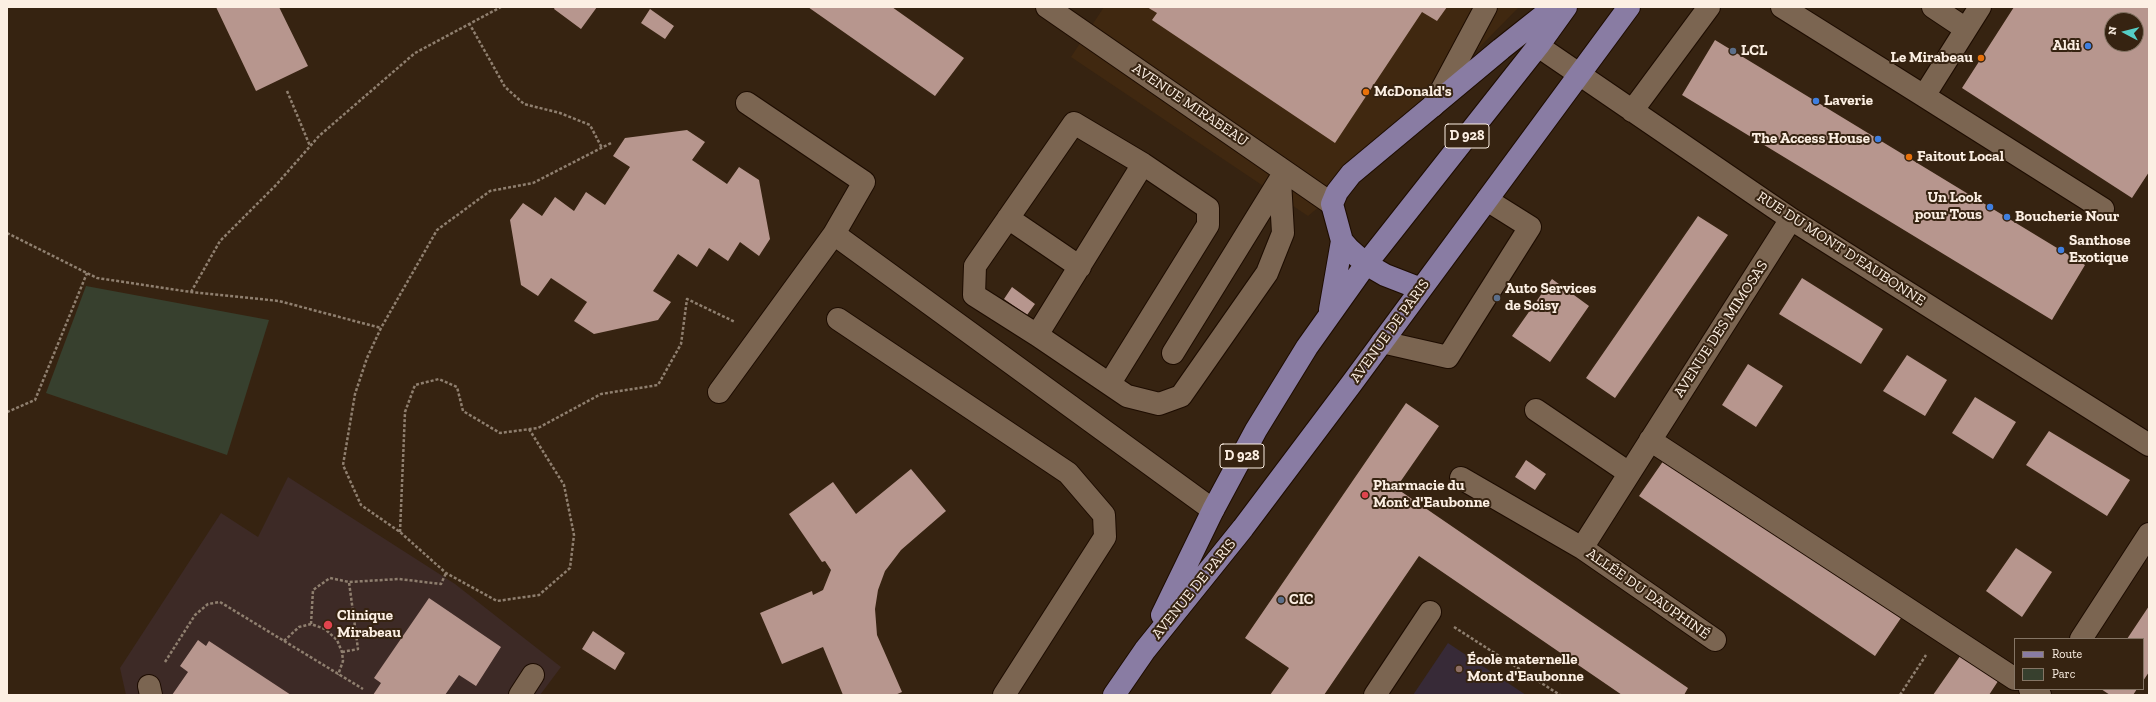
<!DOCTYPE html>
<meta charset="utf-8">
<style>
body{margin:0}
#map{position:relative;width:2156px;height:702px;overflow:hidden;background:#362311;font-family:"Zilla Slab",serif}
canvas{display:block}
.frame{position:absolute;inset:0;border:8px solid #fcefe3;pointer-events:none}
.legend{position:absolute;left:2014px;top:638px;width:130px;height:52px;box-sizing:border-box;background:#362311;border:1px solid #857565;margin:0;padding:5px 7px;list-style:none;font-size:12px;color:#fcefe3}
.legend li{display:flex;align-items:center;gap:8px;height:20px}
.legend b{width:20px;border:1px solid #857565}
.north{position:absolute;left:2104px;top:12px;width:40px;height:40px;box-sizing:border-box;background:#362311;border:1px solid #857565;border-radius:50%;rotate:277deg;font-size:11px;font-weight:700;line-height:16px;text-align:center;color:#fcefe3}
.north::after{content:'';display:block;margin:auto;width:14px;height:18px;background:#55cec6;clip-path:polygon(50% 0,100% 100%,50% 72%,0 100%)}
</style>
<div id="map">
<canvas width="2156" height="702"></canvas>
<div class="frame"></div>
<ul class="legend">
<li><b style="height:5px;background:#897ca3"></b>Route</li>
<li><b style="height:11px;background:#37402e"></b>Parc</li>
</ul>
<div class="north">N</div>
</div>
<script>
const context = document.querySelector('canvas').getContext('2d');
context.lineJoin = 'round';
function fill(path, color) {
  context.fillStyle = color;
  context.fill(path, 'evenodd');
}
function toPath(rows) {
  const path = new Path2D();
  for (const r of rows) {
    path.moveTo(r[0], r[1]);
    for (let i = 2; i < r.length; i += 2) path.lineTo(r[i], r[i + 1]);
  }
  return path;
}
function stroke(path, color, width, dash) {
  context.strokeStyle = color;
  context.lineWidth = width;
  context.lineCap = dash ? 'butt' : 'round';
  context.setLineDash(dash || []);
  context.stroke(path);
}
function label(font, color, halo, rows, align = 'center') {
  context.font = font + ' "Zilla Slab",serif';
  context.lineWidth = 4;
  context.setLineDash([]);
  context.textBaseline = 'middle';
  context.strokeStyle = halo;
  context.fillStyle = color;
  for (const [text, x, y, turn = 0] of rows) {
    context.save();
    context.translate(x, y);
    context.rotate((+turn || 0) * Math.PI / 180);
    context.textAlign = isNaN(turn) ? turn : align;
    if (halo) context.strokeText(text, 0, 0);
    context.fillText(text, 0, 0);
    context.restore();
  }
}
fill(toPath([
 [1104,7,1519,7,1337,192,1308,216,1071,57]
]), '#402810');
fill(toPath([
 [1448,643,1526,695,1413,695]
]), '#372a37');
fill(toPath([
 [288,477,455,584,561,667,540,695,126,695,120,668,221,513,258,537]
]), '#3d2a26');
fill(toPath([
 [86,286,269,320,227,455,46,393]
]), '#37402e');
fill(toPath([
 [216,7,279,7,308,66,256,91],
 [555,7,597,7,581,29,554,9],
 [808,7,892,7,964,58,935,96],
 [1147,7,1447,7,1437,21,1422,12,1335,143,1152,20,1157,13],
 [2014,7,2149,7,2149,172,2132,198,1962,88],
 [2112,20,2136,20,2136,44,2112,44],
 [650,9,674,26,665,39,641,23],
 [1715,40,2085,265,2052,320,1682,95],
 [687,130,705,142,692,160,727,184,739,167,759,180,770,239,759,256,740,242,728,261,709,248,697,267,678,254,653,291,671,302,658,320,594,334,574,321,587,302,551,278,538,296,521,285,510,220,523,203,542,216,555,197,574,211,586,192,605,205,630,167,613,156,625,138],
 [1698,216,1728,235,1615,398,1586,378],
 [1802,278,1883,329,1861,364,1779,314],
 [1552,279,1589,306,1550,362,1512,336],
 [1012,287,1035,304,1027,315,1004,299],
 [1907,355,1947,380,1925,416,1883,391],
 [1748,364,1783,386,1756,427,1722,405],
 [1975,397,2016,422,1993,459,1952,433],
 [1406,403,1439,426,1396,488,1688,688,1684,695,1622,695,1419,556,1324,695,1270,695,1289,668,1245,638],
 [2049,431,2130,480,2107,516,2026,465],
 [1666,457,1901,618,1875,656,1639,496],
 [1526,460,1546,474,1535,490,1515,477],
 [911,469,946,511,901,550,885,571,878,590,875,609,877,635,902,692,895,695,843,695,823,647,782,664,760,613,812,591,813,595,823,590,831,570,825,561,822,562,789,514,833,482,856,514],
 [2016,548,2052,572,2022,617,1986,591],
 [429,598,501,647,476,686,459,675,445,695,373,695,381,683,374,678],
 [2149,606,2149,672,2143,681,2143,639,2127,639],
 [593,631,625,653,615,670,582,649],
 [198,640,206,646,209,641,291,695,172,695,188,672,180,666],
 [1965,649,2002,675,1989,695,1933,695],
 [2101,689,2137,689,2133,695,2110,695]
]), '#b7968e');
const minor = toPath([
 [1047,7,1332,204],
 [1782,7,1924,96,1980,7],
 [1933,7,1966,29],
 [1538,46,1791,219,2149,445],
 [1924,96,2103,209],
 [747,103,864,182,834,234],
 [1433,106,1486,7],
 [1632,111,1709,7],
 [1008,218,1080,267],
 [838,319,1068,473,1104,515,1105,537,1004,695],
 [1037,335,1127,396,1159,404,1181,396,1267,273,1283,233,1280,181],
 [1382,342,1448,357,1530,227,1487,200],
 [1173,353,1281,178],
 [1110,383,1208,225,1208,208,1143,164,1074,123,975,266,974,295,1037,335,1143,164],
 [719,392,834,234,1213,510],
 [1536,410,1629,473],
 [1650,440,2015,679],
 [1461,478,1582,548,1715,640],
 [1582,548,1791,219],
 [2081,639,2149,534],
 [149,686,151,695],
 [2030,689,2040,695],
 [520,695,533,675],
 [1375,695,1430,612]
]);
const major = toPath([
 [1421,289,1385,275,1366,264,1349,249,1342,241,1332,204,1337,192,1351,174,1501,49,1554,7],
 [1330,310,1342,241],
 [1162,615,1213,510,1256,430,1307,347,1366,264,1538,46,1566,7],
 [1114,695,1145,650,1243,528,1352,383,1629,7]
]);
stroke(minor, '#1d0c00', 24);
stroke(major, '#1d0c00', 24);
stroke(toPath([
 [469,23,505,87,524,104,560,113,590,125,602,148],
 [287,91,310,146],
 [7,233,97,278,191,292,279,301,381,328],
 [191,292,220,241,276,185,319,136,415,53,501,7],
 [7,412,35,400,87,273],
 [529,429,564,485,574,535,570,568,539,595,497,601,446,573,400,532,361,505,343,465,355,394,367,358,381,328,437,230,490,191,533,183,611,143],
 [400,532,405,412,415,385,439,379,457,387,463,411,500,433,538,428,601,394,658,385,681,344,687,299,735,322],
 [311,624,313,590,330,578,349,582,399,579,441,584,446,573],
 [1454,627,1560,695],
 [284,641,299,627,311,624,325,629,337,640,342,652,343,661,338,675],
 [342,652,358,649,349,582],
 [165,662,195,615,208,604,220,602,363,689],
 [1900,695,1926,655]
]), '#8f7f6f', 2.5, [3, 2]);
stroke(minor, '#7b6551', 22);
stroke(major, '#897ca3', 22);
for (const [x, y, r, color] of [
 [2088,46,4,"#3f7fe0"],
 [1733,51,4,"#5c6f8a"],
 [1981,58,4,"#e8710a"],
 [1366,92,4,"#e8710a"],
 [1816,101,4,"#3f7fe0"],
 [1878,139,4,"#3f7fe0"],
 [1909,157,4,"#e8710a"],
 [1990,207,4,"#3f7fe0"],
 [2007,217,4,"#3f7fe0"],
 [2061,250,4,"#3f7fe0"],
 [1497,298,4,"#5c6f8a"],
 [1365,495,4,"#e0444e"],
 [1281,600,4,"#5c6f8a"],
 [328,625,5,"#e0444e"],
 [1459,669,4,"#8d6e63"]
]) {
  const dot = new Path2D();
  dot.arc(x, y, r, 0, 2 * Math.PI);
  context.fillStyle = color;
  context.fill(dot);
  stroke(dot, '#362311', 1.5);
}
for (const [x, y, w] of [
 [1467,136,44],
 [1242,456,44]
]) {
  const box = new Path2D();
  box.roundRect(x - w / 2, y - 12, w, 24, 3);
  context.fillStyle = '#362311';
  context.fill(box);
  stroke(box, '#fcefe3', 1);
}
label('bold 14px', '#fcefe3', null, [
 ["D 928",1467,136],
 ["D 928",1242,456]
]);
label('bold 15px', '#fcefe3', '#362311', [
 ["Aldi",2080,46,"right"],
 ["LCL",1741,51],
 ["Le Mirabeau",1973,58,"right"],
 ["McDonald's",1374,92],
 ["Laverie",1824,101],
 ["The Access House",1870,139,"right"],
 ["Faitout Local",1917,157],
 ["Un Look",1982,198,"right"],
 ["pour Tous",1982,215,"right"],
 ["Boucherie Nour",2015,217],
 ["Santhose",2069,241],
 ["Exotique",2069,258],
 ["Auto Services",1505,289],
 ["de Soisy",1505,306],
 ["Pharmacie du",1373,486],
 ["Mont d'Eaubonne",1373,503],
 ["CIC",1289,600],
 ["Clinique",337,616],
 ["Mirabeau",337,633],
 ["École maternelle",1467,660],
 ["Mont d'Eaubonne",1467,677]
], 'left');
label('15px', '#fcefe3', '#362311', [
 ["AVENUE MIRABEAU",1190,105,34],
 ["RUE DU MONT D'EAUBONNE",1841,249,33],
 ["AVENUE DES MIMOSAS",1721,329,-57],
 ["AVENUE DE PARIS",1390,331,-54],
 ["AVENUE DE PARIS",1194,589,-51],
 ["ALLÉE DU DAUPHINÉ",1648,594,35]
]);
</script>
